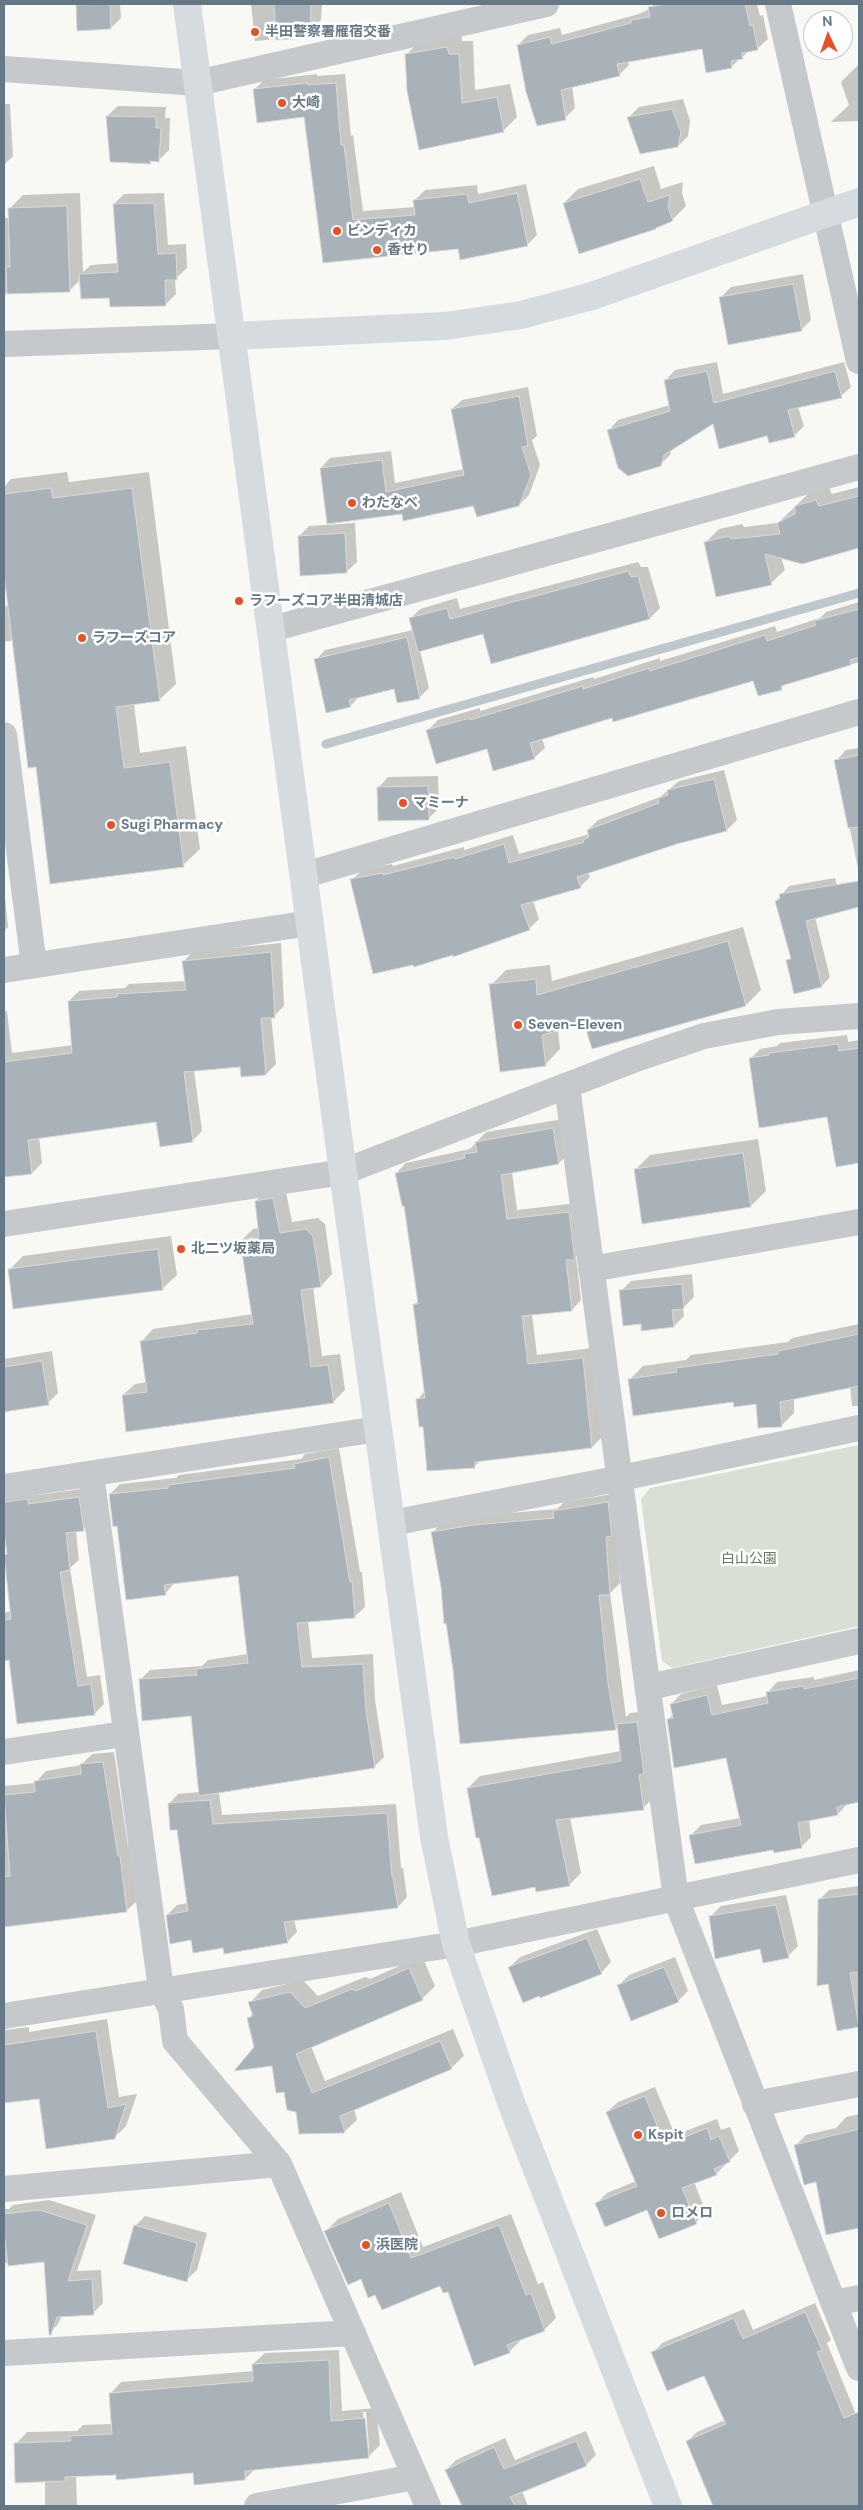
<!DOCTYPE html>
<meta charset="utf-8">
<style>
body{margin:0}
#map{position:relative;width:863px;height:2510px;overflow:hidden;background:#f8f8f4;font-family:"DM Sans",sans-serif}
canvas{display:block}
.frame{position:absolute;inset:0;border:5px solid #667886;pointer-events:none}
.north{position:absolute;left:803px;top:10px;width:50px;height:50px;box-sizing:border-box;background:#fff;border:1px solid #c2c9cf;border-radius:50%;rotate:357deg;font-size:14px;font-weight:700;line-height:20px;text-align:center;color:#667886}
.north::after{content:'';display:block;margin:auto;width:18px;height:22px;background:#e75225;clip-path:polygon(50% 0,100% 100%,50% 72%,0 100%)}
</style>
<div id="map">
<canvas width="863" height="2510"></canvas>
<div class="frame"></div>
<div class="north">N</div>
</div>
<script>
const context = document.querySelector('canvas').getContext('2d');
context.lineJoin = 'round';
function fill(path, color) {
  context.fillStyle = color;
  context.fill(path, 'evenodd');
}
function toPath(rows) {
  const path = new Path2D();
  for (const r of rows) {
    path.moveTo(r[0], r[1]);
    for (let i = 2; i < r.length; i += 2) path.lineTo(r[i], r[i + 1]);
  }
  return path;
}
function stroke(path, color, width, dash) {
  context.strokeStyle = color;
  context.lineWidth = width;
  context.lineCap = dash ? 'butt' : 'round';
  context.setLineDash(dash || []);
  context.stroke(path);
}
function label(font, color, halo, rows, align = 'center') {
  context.font = font + ' "DM Sans","Noto Sans JP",sans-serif';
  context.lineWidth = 5;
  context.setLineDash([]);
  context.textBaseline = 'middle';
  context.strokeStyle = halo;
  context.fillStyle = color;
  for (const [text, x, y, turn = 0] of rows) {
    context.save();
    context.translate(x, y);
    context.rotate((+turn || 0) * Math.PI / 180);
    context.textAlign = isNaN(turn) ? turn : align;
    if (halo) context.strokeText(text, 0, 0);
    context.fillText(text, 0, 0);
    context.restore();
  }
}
fill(toPath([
 [859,1445,859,1626,672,1668,662,1661,641,1499,650,1488]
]), '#d9dfd5');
fill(toPath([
 [79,4,120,4,121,18,111,28,77,5],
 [251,4,322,4,321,20,301,37,255,41],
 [654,4,757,4,760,16,763,15,768,39,757,49,750,50,731,67,703,48,628,61,629,65,619,75,572,86,575,108,565,118,518,45,528,35,560,28,562,35,639,14,650,9],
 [461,34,462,41,473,41,475,90,510,84,517,117,503,131,420,149,406,55,420,41],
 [859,64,859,121,831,122,849,105,841,82],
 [317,74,317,76,345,74,351,136,353,135,363,211,415,207,415,200,425,190,477,185,478,194,526,184,537,235,527,245,459,248,324,262,306,116,254,90,264,80],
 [683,99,690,121,688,136,678,146,629,117,639,107],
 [4,104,10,104,13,156,4,165],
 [118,106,166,107,165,118,170,118,169,150,159,160,150,162,111,161,107,116],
 [654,166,661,189,683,182,682,193,686,206,672,220,564,203,578,189],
 [80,193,83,272,91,265,119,263,114,204,124,194,164,193,168,245,186,244,187,268,175,279,176,294,166,304,111,296,81,279,70,290,6,293,4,298,4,218,10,218,10,208,23,195],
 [803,274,811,320,801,330,721,297,731,287],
 [717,362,723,394,844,362,851,387,841,396,798,407,804,426,794,436,768,435,713,422,672,448,670,455,660,465,609,430,618,420,670,405,666,380,675,370],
 [528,387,537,436,532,440,540,465,529,495,519,505,474,504,403,513,321,468,330,458,391,451,395,483,464,469,452,409,462,400],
 [67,472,69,482,149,472,176,684,159,700,134,704,140,753,186,746,200,849,183,865,37,766,13,640,4,642,4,606,9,606,4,565,4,487,11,479],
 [859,487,859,547,802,563,781,557,785,570,771,583,706,542,719,529,742,524,744,527,778,523,809,493,829,488,832,494],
 [355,523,357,562,346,572,299,536,309,526],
 [638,562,641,567,648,567,660,608,650,618,484,633,420,650,429,688,420,697,398,702,395,687,359,697,350,706,316,660,325,650,413,630,410,619,420,609,457,598,460,609],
 [859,602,859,662,787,683,781,688,754,680,613,716,542,738,545,748,534,758,488,748,428,730,438,720,480,708,480,711,593,677,594,679,660,658,660,661,775,626,777,632,820,618,826,612],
 [859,748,859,873,836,761,846,750],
 [724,770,737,820,727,830,676,843,588,872,590,877,580,887,533,901,539,919,529,929,352,880,362,870,392,864,393,866,464,847,464,850,513,835,519,854,590,834,588,830,598,820,660,797,679,781],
 [438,776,439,808,429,818,378,788,388,777],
 [835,878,842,904,815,917,830,977,822,986,787,961,791,957,776,901,789,886],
 [4,887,8,927,4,931],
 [743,927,761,990,746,1005,593,1047,585,1022,558,1029,560,1049,545,1065,491,985,506,970,550,965,552,981],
 [281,943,284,1006,274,1016,271,1016,276,1064,266,1074,241,1066,194,1070,202,1131,192,1141,157,1120,39,1137,42,1163,32,1173,4,1176,4,1012,7,1011,12,1053,73,1045,69,1001,79,991,125,988,129,984,186,981,183,962,193,952],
 [847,1035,848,1042,859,1040,859,1162,837,1166,828,1115,750,1059,760,1049,777,1046,780,1043],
 [563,1119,569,1153,559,1163,512,1172,517,1210,578,1203,584,1249,576,1256,581,1300,572,1310,532,1314,537,1355,592,1348,602,1437,592,1447,481,1460,474,1467,424,1425,418,1399,425,1391,414,1305,419,1300,405,1204,396,1173,406,1163,470,1149,486,1132],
 [758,1139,766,1191,751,1206,635,1170,650,1155],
 [285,1187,292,1222,318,1218,325,1224,332,1274,321,1286,313,1287,322,1356,340,1354,345,1390,333,1402,123,1395,135,1384,147,1382,142,1341,153,1329,253,1314,241,1241,253,1229,259,1228,256,1201,268,1189],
 [171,1236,177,1275,163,1288,14,1307,9,1270,23,1256],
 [692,1274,694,1297,683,1308,684,1316,674,1326,642,1323,621,1291,631,1281],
 [859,1324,859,1406,852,1406,850,1386,794,1398,794,1413,781,1426,758,1403,734,1401,629,1380,643,1366,686,1360,691,1355,788,1342,792,1338],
 [52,1351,58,1393,48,1403,4,1409,4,1359],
 [339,1448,360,1572,362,1572,365,1607,354,1617,308,1621,312,1658,373,1654,375,1700,384,1757,374,1767,219,1792,222,1815,396,1804,401,1868,403,1868,407,1897,398,1907,294,1919,297,1932,287,1942,224,1947,192,1939,167,1915,177,1905,188,1903,179,1828,169,1804,178,1794,200,1792,193,1715,140,1680,150,1670,202,1666,208,1660,248,1654,240,1575,175,1582,165,1594,118,1525,110,1494,120,1484,176,1478,179,1475,301,1459,305,1454],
 [88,1488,93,1520,83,1530,76,1531,79,1560,70,1568,87,1677,100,1675,104,1704,94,1714,10,1659,4,1660,4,1613,11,1611,5,1555,8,1552,4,1500,11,1493,38,1495],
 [618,1493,616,1530,620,1583,610,1593,626,1717,630,1713,649,1711,655,1796,643,1808,570,1817,581,1873,569,1885,536,1885,468,1788,480,1776,621,1751,618,1726,616,1729,454,1670,433,1532,443,1522,484,1515,557,1509,564,1502],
 [859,1670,859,1801,848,1803,838,1814,809,1819,811,1837,801,1847,774,1848,691,1835,701,1825,740,1818,727,1756,668,1719,674,1714,671,1704,681,1694,717,1685,722,1705,768,1696,767,1693,777,1682,814,1677,814,1680],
 [114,1752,128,1846,131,1846,137,1901,126,1911,4,1925,4,1786,35,1783,46,1771,81,1765,92,1754],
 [859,1886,859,2026,838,2030,819,1900,829,1890],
 [786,1895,798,1946,788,1956,710,1917,721,1906],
 [597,1929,611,1962,601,1973,510,1967,520,1957],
 [422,1956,435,1986,422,1999,311,2046,325,2081,453,2029,464,2056,451,2068,354,2109,357,2120,344,2132,297,2111,273,2065,255,2048,249,2018,253,2013,250,2003,262,1990,303,1980,318,1996,365,1977,370,1979],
 [675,1957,688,1991,678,2001,618,1986,629,1975],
 [107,2019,119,2097,137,2094,126,2126,114,2138,40,2097,4,2101,4,2030,29,2027,29,2032],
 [655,2087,675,2135,717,2119,721,2130,730,2127,739,2151,716,2174,694,2182,706,2212,696,2222,648,2209,597,2203,607,2193,636,2181,607,2112,618,2102],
 [859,2114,859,2227,827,2233,816,2180,796,2145,806,2135,836,2128,846,2117],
 [401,2192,423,2247,511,2214,538,2284,543,2282,556,2318,544,2330,520,2338,521,2340,509,2352,441,2285,376,2293,326,2231,338,2219],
 [49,2200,96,2215,77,2271,101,2270,103,2303,93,2313,62,2315,58,2324,50,2333,45,2261,4,2263,4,2209,9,2209,13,2205],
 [145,2216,207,2233,197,2270,186,2280,135,2226],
 [815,2303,831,2340,827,2343,859,2422,859,2502,849,2506,713,2506,687,2442,697,2432,725,2420,705,2374,653,2353,662,2343,744,2309,753,2330],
 [339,2350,342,2411,376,2408,380,2445,368,2457,255,2469,245,2479,194,2472,76,2475,77,2506,45,2506,45,2481,16,2444,27,2432,77,2431,83,2425,113,2424,110,2394,121,2382,254,2371,253,2364,265,2353],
 [363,2412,366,2412,369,2448,367,2448],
 [586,2431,596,2455,586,2465,522,2491,528,2506,463,2506,446,2470,456,2460,505,2438,515,2460]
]), '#0003');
stroke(toPath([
 [326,744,859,593]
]), '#bdc7cc', 9);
const building = toPath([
 [110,4,111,29,77,31,76,5,110,4],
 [274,4,311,4,310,33,301,34,302,39,276,40,274,4],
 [668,4,745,4,750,26,753,25,758,50,742,53,743,59,731,61,732,68,706,73,702,49,617,64,620,76,561,90,566,120,537,126,526,92,517,45,550,37,552,44,631,23,631,20,650,17,648,7,668,4],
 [447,47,449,54,459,54,462,103,497,97,504,132,419,150,407,91,405,54,447,47],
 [307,83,308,85,336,83,341,145,344,145,353,220,415,215,413,200,467,194,469,203,517,193,528,246,460,260,458,249,323,263,304,117,257,123,253,89,307,83],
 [672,109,681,132,678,147,640,154,627,117,672,109],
 [106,116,156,117,156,128,161,128,159,162,150,161,151,164,110,162,106,116],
 [640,179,648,202,670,195,668,207,673,221,656,228,656,229,579,254,563,203,640,179],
 [154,203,158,254,176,253,177,280,165,280,166,306,110,307,109,298,81,299,79,274,118,272,113,204,154,203],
 [67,206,70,292,7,294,6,267,10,267,8,208,67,206],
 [793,284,802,331,728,345,719,297,793,284],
 [707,371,714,403,835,371,842,398,788,410,795,437,769,443,767,436,719,449,713,424,664,455,661,466,628,476,618,468,607,430,670,411,664,380,707,371],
 [519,396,528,446,522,447,531,475,519,506,477,517,473,506,403,521,402,514,327,524,320,468,382,460,386,492,464,475,451,409,519,396],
 [51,488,53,498,132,488,160,701,116,707,124,768,170,762,184,867,50,884,36,767,28,768,4,575,4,494,51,488],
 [859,496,859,548,802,564,765,554,772,585,716,597,704,542,729,536,731,539,780,534,777,523,795,514,795,506,816,500,819,506,859,496],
 [345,533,347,573,300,576,298,536,345,533],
 [628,571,631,577,638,576,650,619,491,664,483,634,418,652,409,618,447,608,450,619,628,571],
 [859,609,859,657,850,660,851,665,781,686,782,690,758,696,753,681,613,722,612,718,530,743,535,759,493,771,487,749,436,764,426,730,470,718,470,720,583,686,583,689,649,668,650,671,765,635,767,641,816,625,814,621,859,609],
 [407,637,420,699,397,703,394,689,349,700,351,707,326,713,314,659,407,637],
 [859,755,859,827,848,828,834,760,859,755],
 [714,779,727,831,677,844,577,877,581,888,521,905,530,930,453,957,453,955,414,967,413,965,373,974,350,879,383,873,383,875,454,857,455,859,504,844,509,863,584,842,583,840,589,837,587,830,659,803,658,798,668,795,667,790,714,779],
 [428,786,429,820,378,821,377,787,428,786],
 [859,881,859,907,806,921,822,987,794,994,786,960,791,959,775,901,780,899,779,894,859,881],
 [728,941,746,1006,592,1049,584,1023,542,1035,546,1066,500,1072,489,984,536,979,537,995,728,941],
 [271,952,275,1018,261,1018,266,1075,241,1077,240,1067,184,1072,193,1142,160,1147,156,1122,28,1140,32,1174,4,1177,4,1062,72,1053,68,1001,117,997,117,994,186,990,182,961,271,952],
 [838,1044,839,1051,859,1048,859,1163,836,1167,827,1117,759,1128,749,1058,769,1055,769,1053,838,1044],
 [553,1128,559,1164,501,1175,507,1219,569,1212,575,1260,566,1260,572,1311,522,1316,528,1364,583,1358,592,1448,475,1462,475,1468,427,1471,423,1427,419,1427,416,1399,425,1398,413,1304,418,1304,404,1206,402,1206,395,1173,465,1158,464,1154,477,1152,475,1142,553,1128],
 [743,1153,751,1207,642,1224,634,1169,743,1153],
 [273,1198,280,1233,306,1229,313,1236,321,1287,301,1290,311,1367,328,1365,334,1403,126,1432,122,1395,147,1392,140,1341,197,1333,197,1330,253,1324,240,1240,259,1237,255,1201,273,1198],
 [158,1249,163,1290,13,1309,8,1269,158,1249],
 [682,1284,684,1309,672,1310,674,1327,641,1331,641,1324,623,1326,619,1290,682,1284],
 [859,1334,859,1386,780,1402,782,1427,758,1428,756,1404,734,1407,733,1402,633,1416,628,1379,677,1372,676,1368,778,1354,778,1351,859,1334],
 [42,1361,49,1405,4,1412,4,1367,42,1361],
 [329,1457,350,1582,352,1581,355,1618,297,1623,302,1667,363,1664,366,1711,375,1768,199,1796,191,1716,142,1721,139,1679,197,1675,196,1669,248,1663,238,1576,164,1585,166,1595,126,1600,117,1526,113,1527,109,1494,168,1488,168,1485,295,1468,294,1464,329,1457],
 [79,1497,84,1531,66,1533,70,1570,60,1572,78,1686,91,1684,95,1715,17,1724,9,1660,4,1661,4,1620,11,1619,4,1555,7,1554,4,1531,4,1502,28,1499,28,1504,79,1497],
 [608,1502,612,1536,606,1537,610,1595,599,1595,608,1683,616,1730,460,1744,453,1670,446,1623,444,1624,441,1587,431,1532,473,1525,554,1518,553,1511,608,1502],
 [859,1678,859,1802,837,1807,838,1815,798,1823,802,1848,774,1853,773,1850,695,1864,689,1835,741,1825,726,1758,674,1768,667,1719,673,1718,670,1704,707,1695,712,1715,768,1703,766,1692,804,1686,804,1689,859,1678],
 [637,1722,644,1774,639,1775,644,1810,556,1820,570,1886,536,1892,535,1887,492,1896,479,1838,476,1838,467,1788,621,1761,617,1724,637,1722],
 [103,1762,118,1856,120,1856,127,1912,4,1927,4,1877,10,1876,4,1795,35,1792,34,1781,81,1774,80,1764,103,1762],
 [210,1800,213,1824,387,1813,392,1877,393,1877,398,1908,284,1922,288,1943,224,1954,223,1948,193,1953,191,1940,170,1944,166,1915,188,1911,177,1830,170,1830,168,1803,210,1800],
 [859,1894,859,1972,850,1973,859,2027,837,2031,828,1984,817,1986,818,1899,859,1894],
 [776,1905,789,1958,763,1963,760,1949,715,1959,709,1916,776,1905],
 [587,1938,602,1974,540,1998,539,1996,523,2003,508,1967,587,1938],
 [664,1967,679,2002,631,2021,617,1985,664,1967],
 [409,1968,423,2000,296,2054,312,2093,440,2041,452,2069,340,2116,345,2133,299,2134,296,2112,287,2110,284,2092,276,2093,272,2066,234,2071,254,2047,247,2018,253,2016,248,2002,290,1992,305,2008,352,1989,356,1991,409,1968],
 [96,2031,108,2108,126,2104,115,2139,46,2149,39,2099,4,2103,4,2045,96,2031],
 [645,2096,665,2145,707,2128,711,2140,719,2136,730,2162,714,2169,717,2175,682,2188,697,2224,659,2239,647,2210,605,2227,595,2203,637,2186,606,2112,645,2096],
 [859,2129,859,2228,826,2235,816,2182,804,2185,794,2145,859,2129],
 [389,2203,411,2258,499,2225,526,2295,531,2293,545,2331,507,2345,510,2353,474,2366,448,2292,443,2293,440,2286,382,2310,375,2295,368,2298,361,2279,348,2285,324,2231,389,2203],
 [39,2210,87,2225,68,2281,92,2279,94,2315,57,2317,51,2335,49,2335,44,2262,8,2266,4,2233,4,2214,39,2210],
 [134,2225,197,2243,187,2282,123,2264,134,2225],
 [805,2312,822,2350,817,2352,844,2418,859,2412,859,2506,713,2506,686,2441,726,2424,704,2376,667,2391,651,2352,734,2318,743,2339,805,2312],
 [329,2360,331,2421,365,2418,369,2458,245,2471,245,2480,194,2485,193,2473,116,2480,116,2475,65,2477,65,2481,15,2483,14,2443,71,2441,70,2436,112,2434,109,2393,253,2381,252,2364,329,2360],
 [576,2441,587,2466,510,2497,515,2506,462,2506,445,2470,494,2447,504,2469,576,2441]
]);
fill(building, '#a9b2b8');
stroke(building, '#d9d9d7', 1);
stroke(toPath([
 [778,4,859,361],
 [4,69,197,83,546,4],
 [4,344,233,336],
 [272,629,859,467],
 [4,735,34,965],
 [305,875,859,712],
 [4,970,310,923],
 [567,1086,676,1899,859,2368],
 [4,1224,343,1172,633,1060,704,1036,778,1022,859,1016],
 [591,1269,859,1222],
 [91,1474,161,1989,171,2009,175,2041,279,2164,428,2506],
 [4,1487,378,1429],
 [392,1523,621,1478,859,1428],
 [649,1687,859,1641],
 [4,1752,124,1734],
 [4,2016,456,1944,859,1860],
 [755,2104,859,2084],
 [4,2189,279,2164],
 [834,2303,859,2298],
 [4,2353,353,2333],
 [257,2506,415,2477]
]), '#c5c9cc', 26);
stroke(toPath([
 [187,4,343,1172,434,1837,456,1944,512,2105,668,2506],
 [233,336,445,326,521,315,592,296,859,202]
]), '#d6dbdf', 28);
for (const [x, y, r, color] of [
 [255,32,5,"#e75225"],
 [282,103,5,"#e75225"],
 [337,231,5,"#e75225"],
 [377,250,5,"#e75225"],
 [352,503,5,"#e75225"],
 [239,601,5,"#e75225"],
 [82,638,5,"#e75225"],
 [403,803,5,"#e75225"],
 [111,825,5,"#e75225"],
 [518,1025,5,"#e75225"],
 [181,1249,5,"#e75225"],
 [638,2135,5,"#e75225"],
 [661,2213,5,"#e75225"],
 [366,2245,5,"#e75225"]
]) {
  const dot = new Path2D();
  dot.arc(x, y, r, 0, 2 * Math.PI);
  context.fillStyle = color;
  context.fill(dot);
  stroke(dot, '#fff', 2);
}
label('bold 14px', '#667886', '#fff', [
 ["半田警察署雁宿交番",265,32],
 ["大崎",292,103],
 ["ビンディカ",347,231],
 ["香せり",387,250],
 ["わたなべ",362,503],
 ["ラフーズコア半田清城店",249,601],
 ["ラフーズコア",92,638],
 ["マミーナ",413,803],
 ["Sugi Pharmacy",121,825],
 ["Seven-Eleven",528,1025],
 ["北二ツ坂薬局",191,1249],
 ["Kspit",648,2135],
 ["ロメロ",671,2213],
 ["浜医院",376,2245]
], 'left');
label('14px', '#667861', '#fff', [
 ["白山公園",749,1559]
]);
</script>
